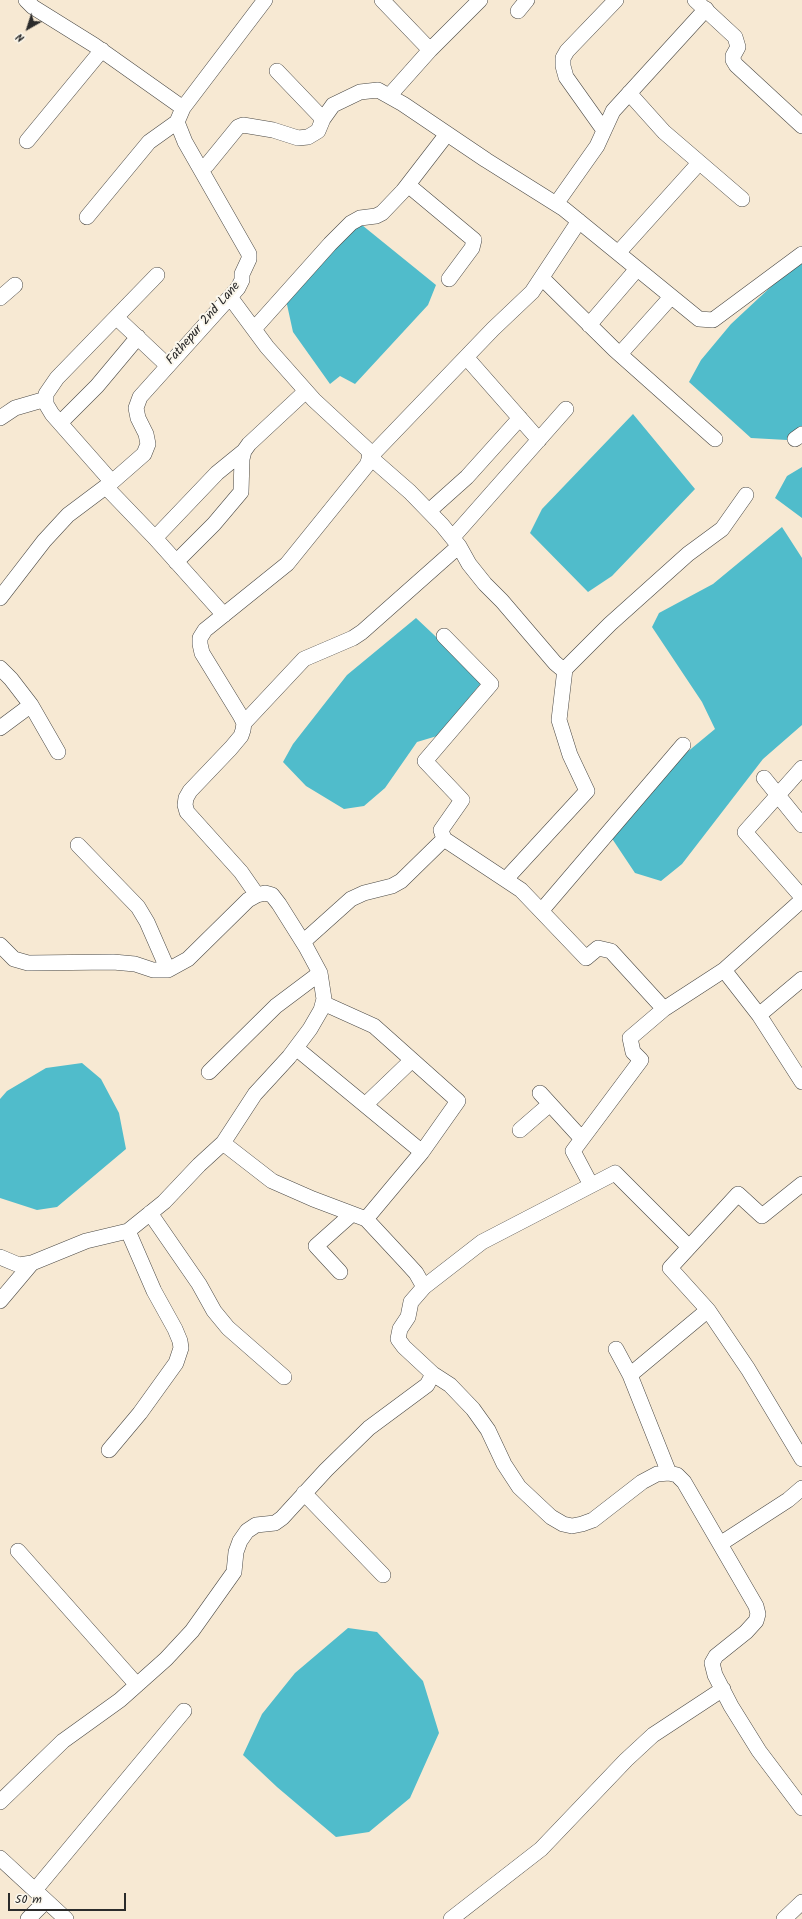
<!DOCTYPE html>
<style>
body{margin:0}
#map{position:relative;width:802px;height:1919px;overflow:hidden;background:#f7e9d3;font-family:Kalam,sans-serif}
canvas{display:block}
.north{position:absolute;left:8px;top:8px;width:40px;height:40px;-webkit-text-stroke:3px #fbf7ec;paint-order:stroke;rotate:219deg;font-size:11px;font-weight:700;line-height:16px;text-align:center;color:#2b2b2b}
.north::after{content:'';display:block;margin:auto;width:14px;height:18px;background:#2b2b2b;clip-path:polygon(50% 0,100% 100%,50% 72%,0 100%)}
.scale{position:absolute;left:8px;top:1893px;width:118px;height:18px;box-sizing:border-box;border:2px solid #2b2b2b;border-top:0;padding-left:5px;font-size:12px;line-height:14px;white-space:nowrap;color:#2b2b2b;-webkit-text-stroke:3px #fbf7ec;paint-order:stroke}
</style>
<div id="map">
<canvas width="802" height="1919"></canvas>
<div class="north">N</div>
<div class="scale">50 m</div>
</div>
<script>
const context = document.querySelector('canvas').getContext('2d');
context.lineJoin = 'round';
function fill(path, color) {
  context.fillStyle = color;
  context.fill(path, 'evenodd');
}
function toPath(rows) {
  const path = new Path2D();
  for (const r of rows) {
    path.moveTo(r[0], r[1]);
    for (let i = 2; i < r.length; i += 2) path.lineTo(r[i], r[i + 1]);
  }
  return path;
}
function stroke(path, color, width, dash) {
  context.strokeStyle = color;
  context.lineWidth = width;
  context.lineCap = dash ? 'butt' : 'round';
  context.setLineDash(dash || []);
  context.stroke(path);
}
function label(font, color, halo, rows, align = 'center') {
  context.font = font + ' Kalam,sans-serif';
  context.lineWidth = 4;
  context.setLineDash([]);
  context.textBaseline = 'middle';
  context.strokeStyle = halo;
  context.fillStyle = color;
  for (const [text, x, y, turn = 0] of rows) {
    context.save();
    context.translate(x, y);
    context.rotate((+turn || 0) * Math.PI / 180);
    context.textAlign = isNaN(turn) ? turn : align;
    if (halo) context.strokeText(text, 0, 0);
    context.fillText(text, 0, 0);
    context.restore();
  }
}
fill(toPath([
 [357,221,436,285,428,305,355,384,340,376,330,384,293,332,286,300],
 [802,262,802,427,787,440,751,438,689,382,701,360,731,324,791,268],
 [633,414,695,489,612,576,588,592,530,533,542,509],
 [802,467,802,518,775,498,787,476],
 [782,527,802,558,802,725,763,759,682,864,661,881,635,873,609,834,651,782,715,729,702,702,652,627,659,613,713,584],
 [416,618,483,681,437,736,417,742,385,788,364,806,344,809,306,786,283,762,293,744,347,675],
 [82,1063,101,1079,119,1113,126,1149,57,1207,37,1210,0,1198,0,1099,7,1091,46,1068],
 [348,1628,377,1632,423,1681,439,1733,410,1798,369,1832,336,1837,277,1787,243,1755,262,1714,295,1673]
]), '#50bccb');
const minor = toPath([
 [26,0,33,7,94,45,183,108],
 [382,0,430,50],
 [695,0,735,37,738,47,733,56,733,60,736,65,802,126],
 [518,11,527,0],
 [277,71,323,119,333,105,360,92,378,90,403,104,486,160,564,209,699,319,713,320,802,254],
 [629,93,664,132,742,199],
 [389,96,430,50,480,0],
 [603,129,566,77,563,66,563,58,567,51,616,0],
 [27,141,102,50],
 [201,169,207,165,238,127,243,125,273,130,298,138,308,137,318,131,323,119],
 [408,185,474,240,472,248,449,279],
 [556,204,597,146,613,111,706,9],
 [87,217,149,142,177,122],
 [579,221,532,292,493,329,370,457,410,492,442,525,459,546,469,564,485,584,502,601,555,663,561,668,565,669,610,624,688,554,722,529,746,495],
 [618,253,699,163],
 [542,278,615,350,715,439],
 [230,297,267,347,314,400,368,450,370,457,367,465,287,564,205,630,200,638,200,644,202,653,240,715,244,723,243,730,241,736,231,748,190,791,186,798,185,805,187,812,241,872,257,895],
 [0,298,15,285],
 [117,318,168,366],
 [589,325,637,269],
 [254,329,330,244,351,223,360,218,376,216,382,213,403,191,447,134],
 [620,354,671,297],
 [466,357,539,440],
 [0,418,15,408,46,399],
 [60,423,97,386,138,337],
 [795,439,802,434],
 [112,482,52,414,46,404,46,394,57,378,157,275],
 [106,487,155,538,224,615],
 [429,511,467,477,520,418],
 [453,537,566,409],
 [155,538,217,473,244,451],
 [176,562,214,524,241,492,242,459,244,451,249,444,306,391],
 [0,598,44,541,68,515,112,482,144,454,148,444,146,434,138,418,136,408,140,397,238,288,242,280,242,274,249,259,249,254,185,142,177,122,183,108,265,0],
 [444,636,491,684,425,761,462,800,441,830,444,839,521,890,586,958,598,948,611,951,664,1009,724,970,802,900],
 [0,668,11,679,31,705,58,752],
 [244,723,304,659,353,638,362,632,459,546],
 [0,728,31,705],
 [802,768,745,832,802,897],
 [764,778,802,825],
 [78,845,138,907,147,922,168,970],
 [506,879,587,791,570,755,559,720,565,669],
 [542,910,683,745],
 [303,942,351,899,364,893,392,886,401,881,444,839],
 [0,945,14,959,28,963,113,962,135,964,153,970,168,970,188,959,248,900,257,895,265,893,272,895,279,904,306,947,320,973,324,999,321,1010,310,1029,289,1057,255,1094,223,1143,199,1165,164,1202,128,1231,86,1241,32,1263,19,1265,0,1257],
 [724,970,759,1015,802,1082],
 [323,1003,374,1026,458,1101,422,1152],
 [759,1015,802,979],
 [296,1048,422,1152,366,1219],
 [209,1072,276,1006,320,973],
 [540,1093,582,1139],
 [365,1105,412,1060],
 [520,1130,550,1104],
 [223,1143,272,1181,313,1199,366,1219,406,1262,416,1273,424,1287,411,1302,408,1317,400,1329,398,1339,404,1347,433,1374,450,1385,473,1409,488,1430,504,1464,519,1487,551,1517,563,1524,572,1526,582,1524,593,1520,642,1482,657,1474,669,1473,677,1475,684,1482,756,1606,758,1614,756,1621,746,1632,716,1656,712,1663,715,1675,731,1706,759,1751,802,1808],
 [802,1184,762,1216,738,1194,670,1268,708,1310,748,1369,802,1459],
 [591,1185,573,1151,641,1060,633,1052,630,1038,664,1009],
 [150,1213,199,1284,214,1311,228,1328,284,1377],
 [340,1272,316,1246,352,1214],
 [424,1287,482,1242,615,1173,689,1247],
 [0,1301,32,1263],
 [616,1349,630,1375,669,1473],
 [630,1375,708,1310],
 [109,1450,140,1413,176,1363,181,1348,180,1341,175,1329,154,1291,128,1231],
 [304,1493,383,1575],
 [720,1544,788,1500,802,1488],
 [18,1551,137,1685],
 [0,1802,63,1741,120,1700,166,1659,192,1631,234,1572,236,1552,240,1541,247,1531,256,1525,275,1523,282,1518,326,1470,369,1428,427,1385,433,1374],
 [0,1858,66,1919],
 [35,1890,184,1711],
 [28,1919,46,1901],
 [451,1919,541,1849,626,1760,653,1735,723,1689],
 [784,1919,802,1902]
]);
stroke(minor, '#4a4844', 16);
stroke(minor, '#fff', 15);
label('13px', '#2b2b2b', '#fbf7ec', [
 ["Fathepur 2nd Lane",204,324,-49]
]);
</script>
